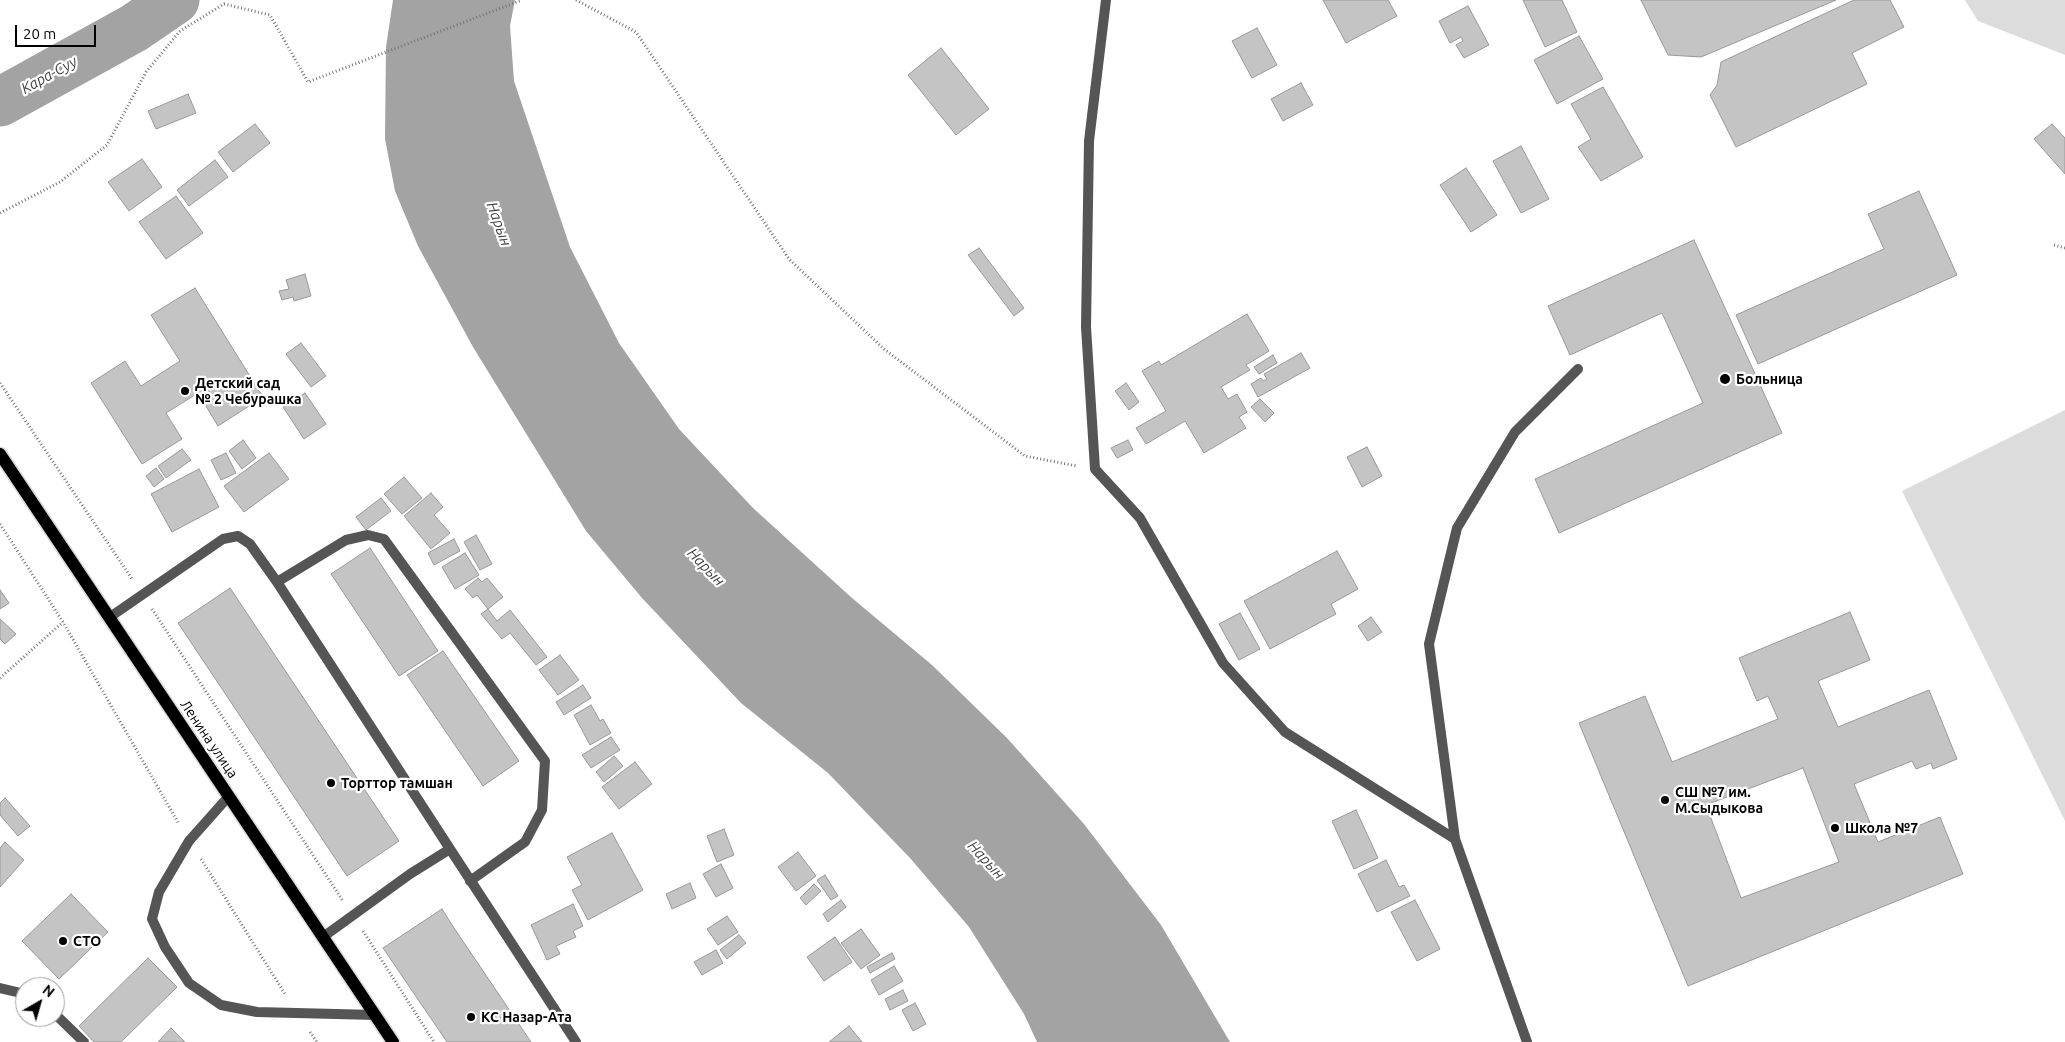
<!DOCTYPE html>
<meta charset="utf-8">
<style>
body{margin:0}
#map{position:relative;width:2065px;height:1042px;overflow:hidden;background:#fff;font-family:Ubuntu,sans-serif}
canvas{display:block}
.north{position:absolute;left:15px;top:977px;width:50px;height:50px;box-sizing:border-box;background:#fff;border:1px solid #999;border-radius:50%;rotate:38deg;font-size:14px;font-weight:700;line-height:20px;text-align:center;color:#000}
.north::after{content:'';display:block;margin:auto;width:18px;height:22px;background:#000;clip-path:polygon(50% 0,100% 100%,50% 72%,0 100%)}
.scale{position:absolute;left:15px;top:25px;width:81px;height:22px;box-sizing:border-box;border:2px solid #000;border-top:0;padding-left:6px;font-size:15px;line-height:18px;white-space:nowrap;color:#000;-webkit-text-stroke:4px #fff;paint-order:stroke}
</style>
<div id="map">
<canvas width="2065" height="1042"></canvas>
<div class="north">N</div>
<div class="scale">20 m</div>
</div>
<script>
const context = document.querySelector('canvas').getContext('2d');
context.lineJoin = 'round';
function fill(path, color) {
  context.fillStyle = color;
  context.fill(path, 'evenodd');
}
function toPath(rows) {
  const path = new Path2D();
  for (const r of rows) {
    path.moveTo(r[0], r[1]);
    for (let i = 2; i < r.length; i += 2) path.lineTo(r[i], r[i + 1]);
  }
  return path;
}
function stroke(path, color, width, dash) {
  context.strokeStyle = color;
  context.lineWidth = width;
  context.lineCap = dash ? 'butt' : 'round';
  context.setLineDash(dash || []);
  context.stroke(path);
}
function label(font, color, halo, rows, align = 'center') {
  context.font = font + ' Ubuntu,sans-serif';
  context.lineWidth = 4.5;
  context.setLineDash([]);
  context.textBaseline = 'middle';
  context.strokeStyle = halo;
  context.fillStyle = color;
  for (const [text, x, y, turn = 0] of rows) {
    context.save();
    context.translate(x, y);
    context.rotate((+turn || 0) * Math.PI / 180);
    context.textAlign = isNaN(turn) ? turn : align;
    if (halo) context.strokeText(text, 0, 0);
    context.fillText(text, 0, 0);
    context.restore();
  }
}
fill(toPath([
 [1965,0,2065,0,2065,55,1978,21],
 [2065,410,2065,821,1902,491]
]), '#dcdcdc');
fill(toPath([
 [393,0,515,0,510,26,514,81,570,247,619,343,679,429,753,508,852,598,932,665,1007,738,1084,824,1161,925,1230,1042,1037,1042,1024,1014,969,927,910,858,828,773,741,703,642,598,586,531,473,347,418,246,395,191,385,139,386,47]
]), '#a3a3a3');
stroke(toPath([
 [0,102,134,28,175,0]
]), '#a3a3a3', 49);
const building = toPath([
 [1323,0,1388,0,1397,16,1346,43,1323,0],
 [1523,0,1562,0,1577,32,1545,47,1523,0],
 [1641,0,1836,0,1701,57,1668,55,1641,0],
 [1854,0,1890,0,1904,27,1852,53,1867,84,1736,147,1710,95,1717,85,1721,62,1854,0],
 [1468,6,1489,45,1464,58,1456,45,1463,41,1461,37,1450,43,1439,21,1468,6],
 [1257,28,1277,65,1252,78,1232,41,1257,28],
 [1579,36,1603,79,1557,104,1534,60,1579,36],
 [941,48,989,109,956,135,908,75,941,48],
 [1301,83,1313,105,1283,121,1271,99,1301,83],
 [1603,87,1643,157,1601,181,1578,147,1591,139,1571,104,1603,87],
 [188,94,196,113,156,129,148,111,188,94],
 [255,124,270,143,233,172,218,152,255,124],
 [2052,124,2065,138,2065,174,2034,139,2052,124],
 [1521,146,1549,199,1521,213,1493,161,1521,146],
 [142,159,162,187,129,211,108,182,142,159],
 [215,160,228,177,189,206,177,190,215,160],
 [1466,168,1497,215,1471,232,1440,185,1466,168],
 [1919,191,1957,275,1758,364,1736,315,1884,249,1868,214,1919,191],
 [176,196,203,233,166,259,139,222,176,196],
 [1694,240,1782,433,1559,533,1535,479,1703,403,1662,313,1570,355,1548,306,1694,240],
 [979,248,1024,308,1014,316,968,255,979,248],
 [305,274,311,296,294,301,293,297,282,300,279,291,289,289,286,280,305,274],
 [195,288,263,397,218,426,198,393,166,413,182,439,142,464,91,383,125,361,141,386,180,361,151,315,195,288],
 [1247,314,1269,351,1246,365,1250,370,1221,387,1228,399,1237,394,1247,412,1239,417,1246,428,1204,453,1185,421,1146,444,1136,428,1166,411,1142,371,1159,361,1161,365,1247,314],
 [301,343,326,376,311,387,286,354,301,343],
 [1301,353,1310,368,1258,397,1251,384,1261,378,1263,381,1267,379,1264,374,1301,353],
 [1273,355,1277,363,1259,374,1254,367,1273,355],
 [1126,383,1139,402,1129,410,1115,391,1126,383],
 [305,393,326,424,304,439,283,407,305,393],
 [1260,399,1274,413,1265,422,1251,407,1260,399],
 [243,440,256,458,242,469,229,451,243,440],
 [1128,440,1133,450,1117,458,1111,448,1128,440],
 [1367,447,1382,476,1362,487,1347,457,1367,447],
 [182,449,191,460,166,478,158,466,182,449],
 [226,453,236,473,221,480,211,460,226,453],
 [269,453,289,479,244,512,224,486,269,453],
 [156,468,164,479,154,487,146,476,156,468],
 [199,469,219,507,172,532,151,494,199,469],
 [404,477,422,498,402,514,384,494,404,477],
 [431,493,443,507,434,515,450,533,431,549,404,516,431,493],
 [381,498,391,511,366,530,356,517,381,498],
 [476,535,492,564,480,570,464,542,476,535],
 [454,539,460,551,434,565,428,553,454,539],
 [370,548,438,651,399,676,331,574,370,548],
 [1337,551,1358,589,1331,604,1336,614,1270,649,1244,601,1337,551],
 [465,553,479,575,455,589,442,567,465,553],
 [478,578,482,582,487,578,503,597,488,609,477,595,473,598,465,589,478,578],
 [230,588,399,841,347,876,178,623,230,588],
 [0,590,9,603,0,609,0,590],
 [488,609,497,621,510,610,547,657,536,665,510,633,502,639,481,614,488,609],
 [1850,612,1870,660,1818,681,1838,727,1929,690,1957,759,1933,769,1931,763,1916,769,1912,761,1854,784,1878,842,1940,817,1963,874,1688,986,1579,723,1645,696,1672,762,1778,719,1768,696,1757,701,1739,658,1850,612],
 [1803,768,1839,862,1741,898,1706,805,1803,768],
 [1240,613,1260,649,1239,660,1219,624,1240,613],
 [1371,617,1382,632,1368,641,1358,626,1371,617],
 [0,619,16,634,5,644,0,639,0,619],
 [443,651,519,761,483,786,407,675,443,651],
 [560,655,579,680,558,695,539,670,560,655],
 [583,685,591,698,564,715,556,702,583,685],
 [591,705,600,721,603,719,611,733,590,745,574,715,591,705],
 [611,737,620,750,591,768,582,755,611,737],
 [614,756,623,766,604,782,596,772,614,756],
 [635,762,652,784,619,809,602,787,635,762],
 [5,798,30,826,18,836,0,815,0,803,5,798],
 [1356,810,1378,858,1354,869,1332,821,1356,810],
 [724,829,734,855,717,862,707,836,724,829],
 [612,833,643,890,588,920,572,890,582,885,567,857,612,833],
 [5,842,24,860,0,887,0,848,5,842],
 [798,852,816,876,796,891,778,867,798,852],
 [1386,860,1399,887,1404,885,1410,896,1377,912,1358,874,1386,860],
 [721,864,733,888,716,897,703,874,721,864],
 [825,875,838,896,831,900,817,880,825,875],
 [690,883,696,898,672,909,666,894,690,883],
 [814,884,821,891,806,905,800,898,814,884],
 [71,894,108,932,59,979,22,941,71,894],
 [841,900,846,907,828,922,823,914,841,900],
 [1415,900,1440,949,1417,961,1391,912,1415,900],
 [573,904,583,926,573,931,576,937,556,946,560,954,547,960,531,925,573,904],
 [442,909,452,925,531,1042,447,1042,383,948,442,909],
 [727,916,738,932,718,945,707,929,727,916],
 [861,929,880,955,861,969,841,943,861,929],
 [739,935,746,943,727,959,720,950,739,935],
 [835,937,852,962,824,981,807,957,835,937],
 [716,950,723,963,702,975,694,962,716,950],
 [892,953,895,959,870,973,867,967,892,953],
 [148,958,177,987,121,1042,94,1042,79,1026,148,958],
 [894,966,903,981,879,995,871,980,894,966],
 [903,990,908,1001,890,1010,885,999,903,990],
 [915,1003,926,1024,913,1031,902,1010,915,1003],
 [849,1026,862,1042,829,1042,849,1026],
 [171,1028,185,1042,158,1042,171,1028]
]);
fill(building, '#c4c4c4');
stroke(building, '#999', 1);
const primary = toPath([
 [0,454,393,1042]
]);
stroke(primary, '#dbdbdb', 15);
stroke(toPath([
 [576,0,636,32,789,259,884,349,1025,456,1077,466],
 [0,213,60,182,107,145,146,72,180,31,224,4,270,15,308,82,522,0],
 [2054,245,2065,248],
 [0,383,132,579],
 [0,524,63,622,179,824],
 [152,609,343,901],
 [0,678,63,622],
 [201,859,285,994],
 [363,931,434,1042],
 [310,1032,317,1042]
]), '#777', 3, [1, 2.5]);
stroke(toPath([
 [229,796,189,841,159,892,152,919,165,947,189,983,221,1005,257,1012,375,1015],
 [0,988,25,994],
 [55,1014,84,1042]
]), '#555', 10);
stroke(toPath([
 [1106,0,1089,141,1086,327,1095,469,1140,518,1223,663,1285,732,1455,839],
 [277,582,346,540,368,535,384,539,545,761,542,810,525,842,470,881],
 [110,617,223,539,238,536,250,544,277,582,450,849,410,874,323,937],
 [450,849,576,1042],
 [1527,1042,1455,839,1429,644,1457,528,1515,432,1578,369]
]), '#555', 10);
stroke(primary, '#000', 12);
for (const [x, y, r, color] of [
 [1725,379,6,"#000"],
 [185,391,5,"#000"],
 [331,783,5,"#000"],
 [1665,800,5,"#000"],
 [1835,828,5,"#000"],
 [63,941,5,"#000"],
 [471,1017,5,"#000"]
]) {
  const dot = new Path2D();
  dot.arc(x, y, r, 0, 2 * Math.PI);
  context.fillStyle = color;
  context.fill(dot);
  stroke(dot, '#fff', 2);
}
label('bold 14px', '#000', '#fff', [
 ["Больница",1736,379],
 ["Детский сад",195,383],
 ["№ 2 Чебурашка",195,399],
 ["Торттор тамшан",341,783],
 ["СШ №7 им.",1675,792],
 ["М.Сыдыкова",1675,808],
 ["Школа №7",1845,828],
 ["СТО",73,941],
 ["КС Назар-Ата",481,1017]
], 'left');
label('14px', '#000', '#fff', [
 ["Ленина улица",209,739,56]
]);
label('italic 15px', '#444', '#fff', [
 ["Кара-Суу",49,75,-29],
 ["Нарын",499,224,70],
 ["Нарын",706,567,46],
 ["Нарын",986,860,47]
]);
</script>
